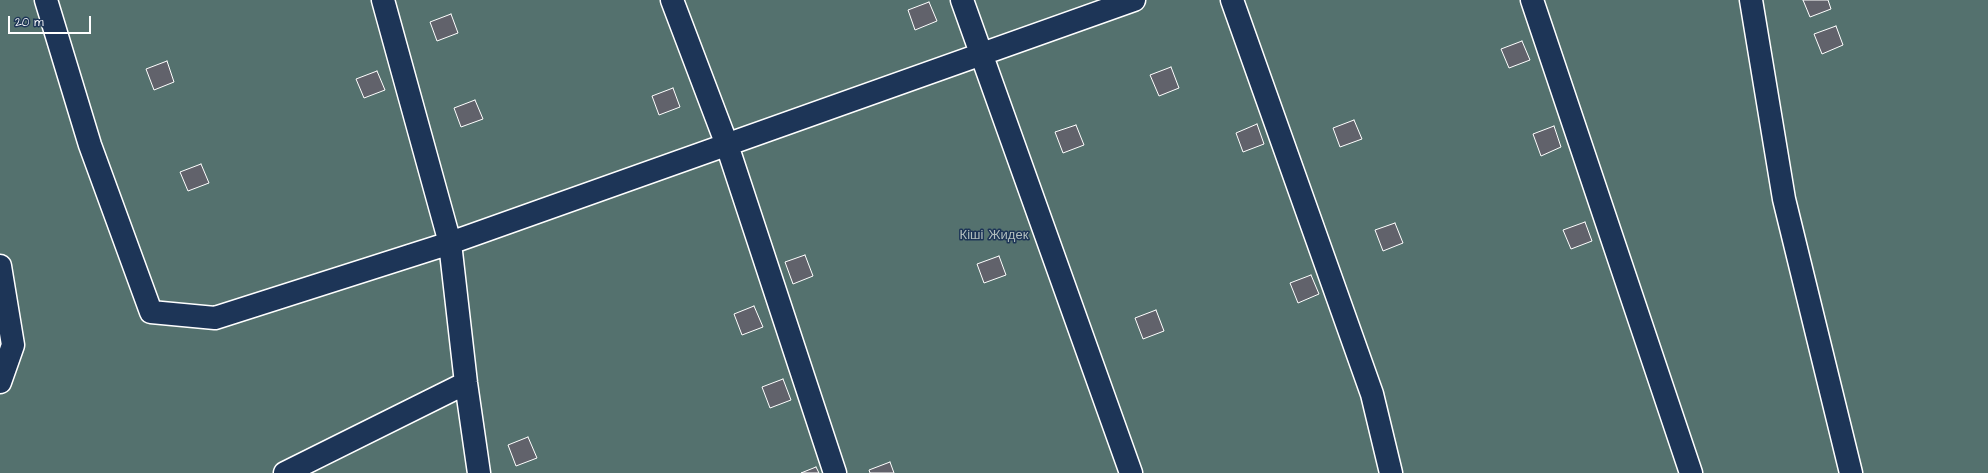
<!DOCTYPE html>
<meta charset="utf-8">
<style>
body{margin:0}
#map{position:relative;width:1988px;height:473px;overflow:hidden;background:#1d3557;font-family:"Architects Daughter",sans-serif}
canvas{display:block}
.scale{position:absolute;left:8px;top:16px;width:83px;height:18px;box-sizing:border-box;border:2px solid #fff;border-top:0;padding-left:5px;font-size:12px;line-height:14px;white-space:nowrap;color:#fff;-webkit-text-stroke:3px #1d3557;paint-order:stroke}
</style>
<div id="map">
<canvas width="1988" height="473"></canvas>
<div class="scale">20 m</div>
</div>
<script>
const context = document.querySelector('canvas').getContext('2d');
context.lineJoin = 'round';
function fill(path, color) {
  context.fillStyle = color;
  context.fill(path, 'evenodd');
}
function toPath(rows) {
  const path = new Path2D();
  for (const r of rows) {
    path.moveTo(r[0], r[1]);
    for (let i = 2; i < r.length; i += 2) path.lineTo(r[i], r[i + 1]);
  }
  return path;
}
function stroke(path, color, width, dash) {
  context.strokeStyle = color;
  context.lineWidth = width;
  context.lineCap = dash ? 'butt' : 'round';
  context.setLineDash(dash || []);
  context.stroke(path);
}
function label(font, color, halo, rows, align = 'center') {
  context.font = font + ' "Architects Daughter",sans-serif';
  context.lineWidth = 3;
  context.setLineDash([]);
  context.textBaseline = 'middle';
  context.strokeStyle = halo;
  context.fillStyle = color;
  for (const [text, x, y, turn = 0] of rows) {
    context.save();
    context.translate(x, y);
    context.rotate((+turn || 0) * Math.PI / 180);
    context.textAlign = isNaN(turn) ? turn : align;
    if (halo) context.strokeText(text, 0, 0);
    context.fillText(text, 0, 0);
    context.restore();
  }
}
fill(toPath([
 [0,0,1988,0,1988,473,0,473]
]), '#54716e');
const building = toPath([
 [1803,0,1828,0,1831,9,1810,17,1803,0],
 [929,2,937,21,915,30,908,10,929,2],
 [451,14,458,33,437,41,430,22,451,14],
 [1836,26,1843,45,1822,54,1814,34,1836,26],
 [1522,41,1530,60,1509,68,1501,49,1522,41],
 [167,61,174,82,154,90,146,69,167,61],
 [1171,67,1179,88,1159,96,1150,75,1171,67],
 [377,71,385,90,364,98,356,79,377,71],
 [673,88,680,107,659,115,652,96,673,88],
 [475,100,483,119,461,127,454,108,475,100],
 [1354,120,1362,139,1340,147,1333,128,1354,120],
 [1257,124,1264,144,1243,152,1236,133,1257,124],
 [1076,125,1084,145,1063,153,1055,132,1076,125],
 [1554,126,1561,147,1541,156,1533,134,1554,126],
 [201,164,209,183,188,191,180,172,201,164],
 [1585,222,1592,241,1571,249,1563,230,1585,222],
 [1395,223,1403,243,1383,251,1375,230,1395,223],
 [805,255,813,276,793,284,785,262,805,255],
 [999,256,1006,275,984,283,977,264,999,256],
 [1311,275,1319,294,1298,303,1290,283,1311,275],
 [754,306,763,327,742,335,734,314,754,306],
 [1156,310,1164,331,1143,339,1135,318,1156,310],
 [783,379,791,400,770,408,762,387,783,379],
 [528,437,537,458,516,466,508,445,528,437],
 [890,462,894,473,870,473,869,470,890,462],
 [816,467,819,473,801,473,816,467]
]);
fill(building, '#61626b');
stroke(building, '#fff', 1);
const street = toPath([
 [46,0,90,145,151,312,215,318,450,243,1134,0],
 [383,0,450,243,466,383,479,473],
 [672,0,727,145,835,473],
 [962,0,1131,473],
 [1232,0,1372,394,1391,473],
 [1532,0,1691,473],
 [1751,0,1784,199,1851,473],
 [0,266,13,345,0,382],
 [285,473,466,383]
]);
stroke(street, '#fff', 25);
stroke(street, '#1d3557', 22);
label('13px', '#b2bfbe', '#1d3557', [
 ["Кіші Жидек",994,236]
]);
</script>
